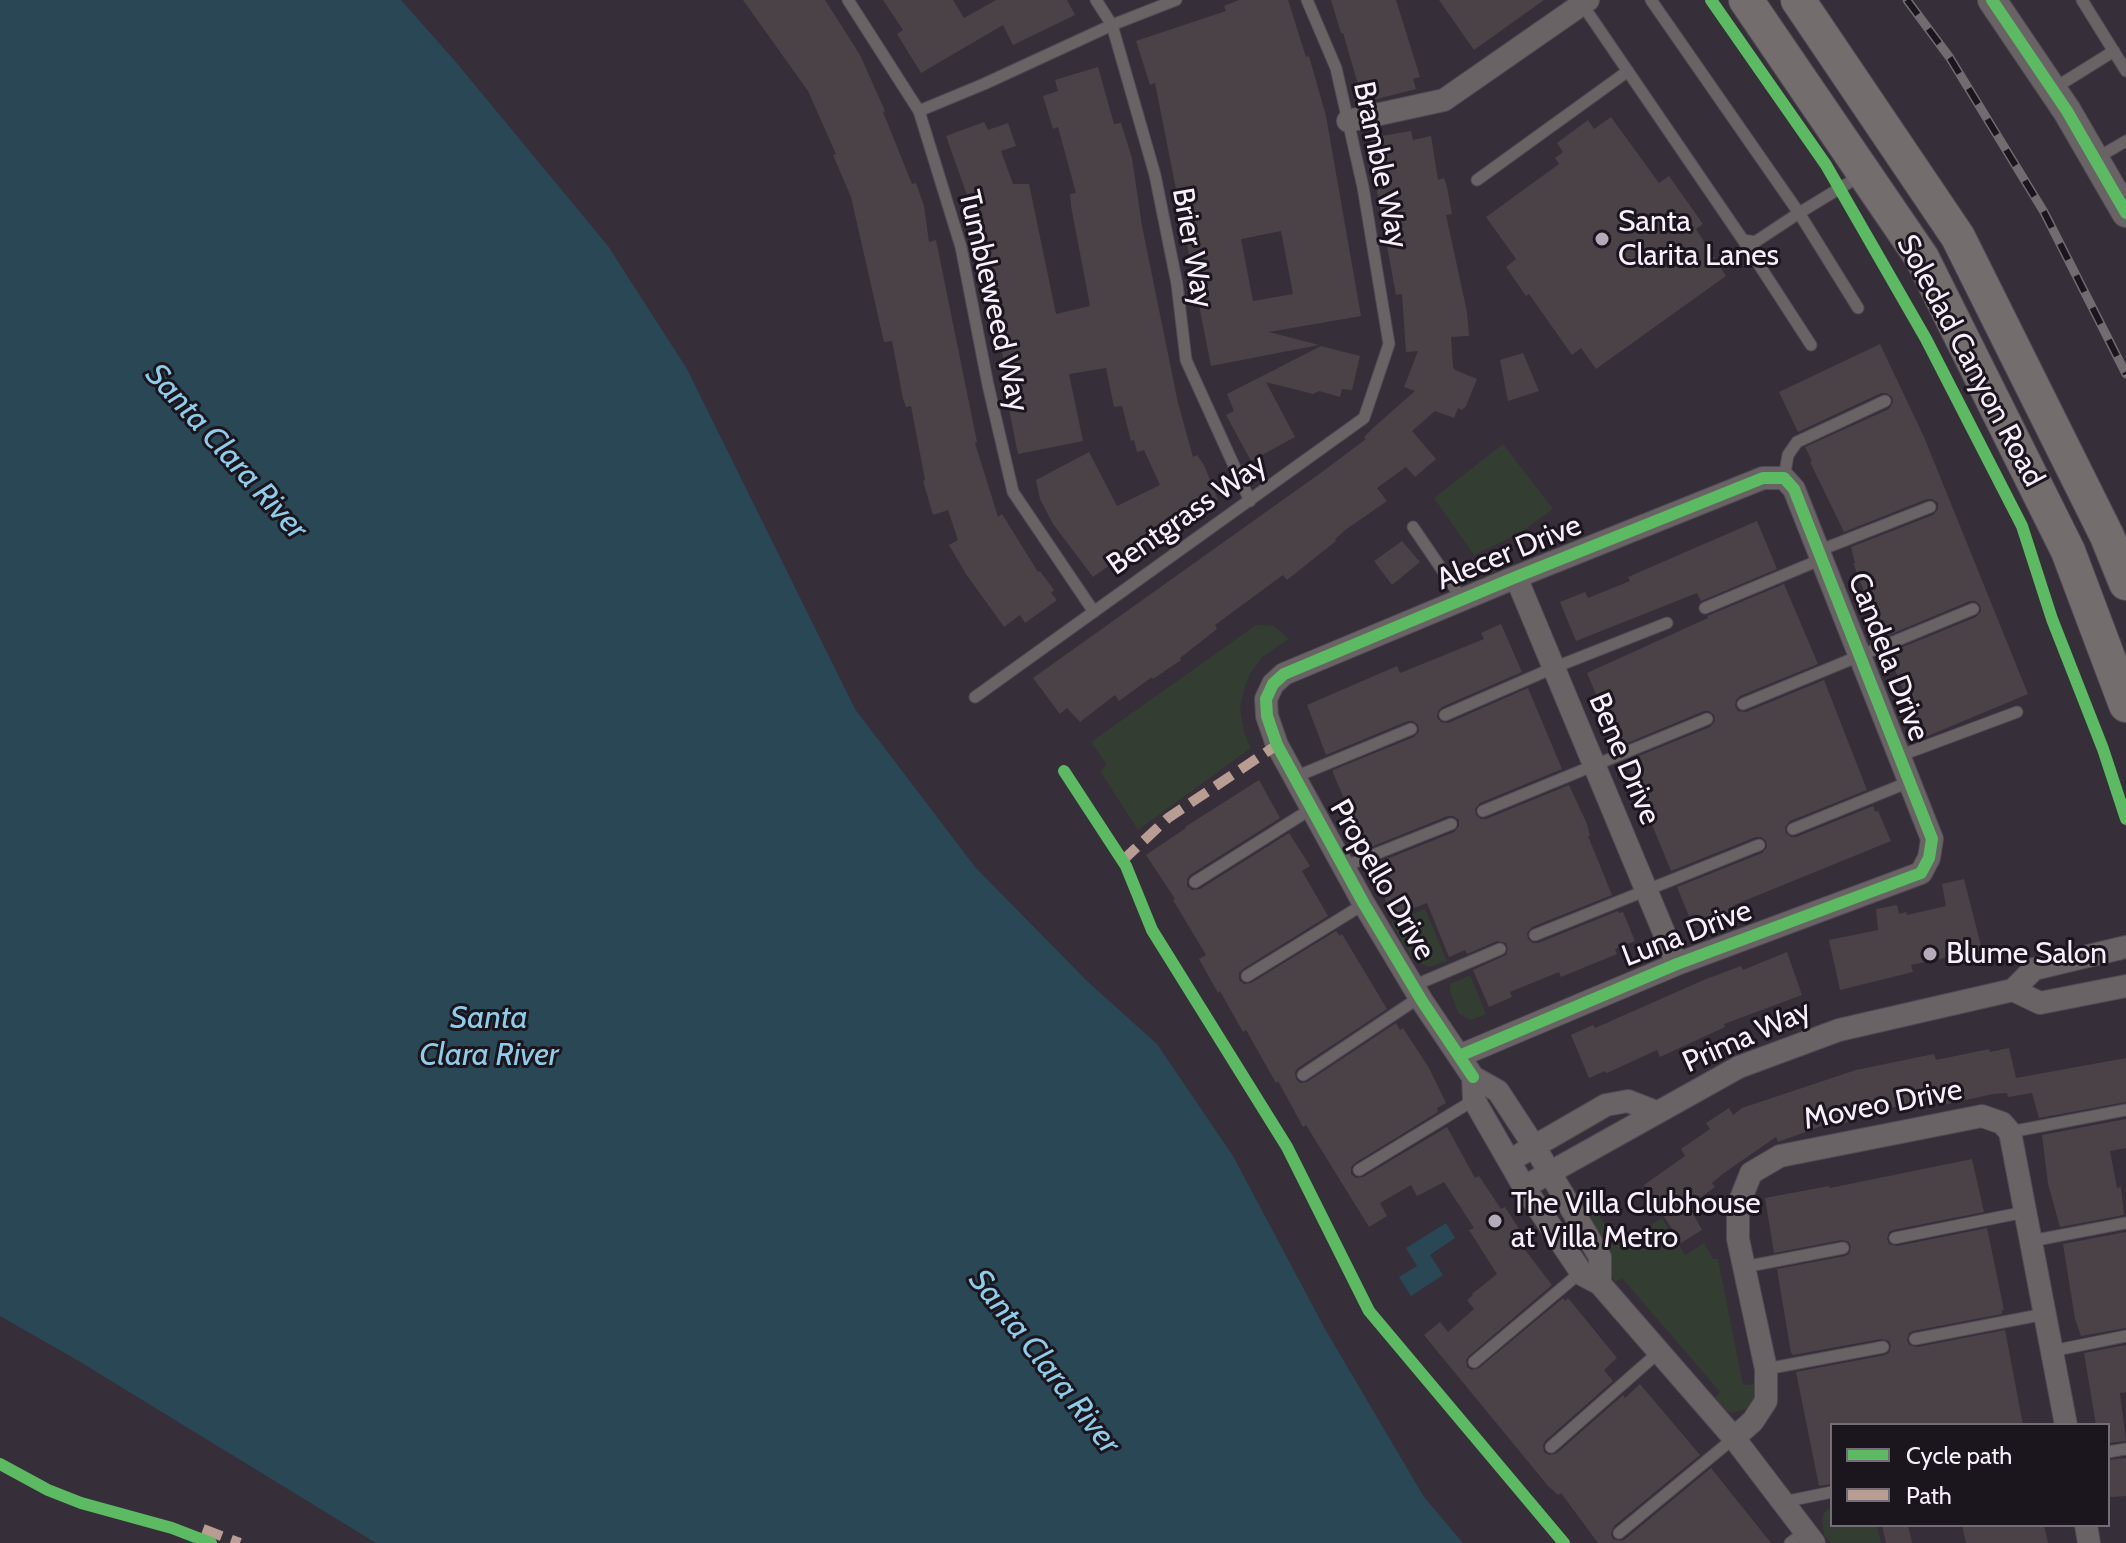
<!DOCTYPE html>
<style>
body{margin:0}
#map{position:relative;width:2126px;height:1543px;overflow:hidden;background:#362e39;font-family:Cabin,sans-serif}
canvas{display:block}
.legend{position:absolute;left:1830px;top:1423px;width:280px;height:104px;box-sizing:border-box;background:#1b151e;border:2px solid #746c77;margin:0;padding:10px 14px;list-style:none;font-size:24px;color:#f9effd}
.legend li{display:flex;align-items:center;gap:16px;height:40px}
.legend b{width:40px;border:2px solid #746c77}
</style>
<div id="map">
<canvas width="2126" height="1543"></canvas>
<ul class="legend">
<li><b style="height:10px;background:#5cba63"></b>Cycle path</li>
<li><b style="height:10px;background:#b99d93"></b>Path</li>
</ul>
</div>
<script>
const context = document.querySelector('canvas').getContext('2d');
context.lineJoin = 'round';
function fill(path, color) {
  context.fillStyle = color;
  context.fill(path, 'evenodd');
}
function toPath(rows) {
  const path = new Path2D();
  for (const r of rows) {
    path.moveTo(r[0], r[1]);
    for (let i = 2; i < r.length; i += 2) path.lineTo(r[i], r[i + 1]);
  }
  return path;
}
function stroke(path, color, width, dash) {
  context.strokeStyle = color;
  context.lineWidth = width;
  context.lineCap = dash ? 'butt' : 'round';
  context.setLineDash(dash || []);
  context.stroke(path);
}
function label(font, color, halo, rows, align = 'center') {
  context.font = font + ' Cabin,sans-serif';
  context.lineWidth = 6;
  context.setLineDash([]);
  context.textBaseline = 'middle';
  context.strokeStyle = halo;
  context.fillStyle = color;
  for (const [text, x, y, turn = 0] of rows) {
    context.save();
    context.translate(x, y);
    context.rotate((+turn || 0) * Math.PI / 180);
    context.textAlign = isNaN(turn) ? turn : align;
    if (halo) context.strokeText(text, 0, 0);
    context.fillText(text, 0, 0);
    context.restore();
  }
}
fill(toPath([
 [1503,444,1553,509,1518,534,1474,555,1434,498],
 [1256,625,1274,626,1289,639,1262,657,1250,674,1245,686,1240,707,1244,732,1251,748,1138,830,1100,771,1107,765,1091,742],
 [1425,909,1447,961,1429,967,1414,961,1391,923],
 [1470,975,1486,1014,1471,1020,1459,1014,1450,992,1450,984],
 [1596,1211,1619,1245,1662,1218,1685,1255,1704,1243,1713,1259,1718,1259,1743,1385,1754,1384,1754,1402,1749,1408,1732,1413,1725,1410,1715,1397,1720,1392,1622,1278,1615,1282,1608,1268,1606,1246,1589,1216],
 [1832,1505,1832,1525,1877,1525,1881,1543,1831,1543,1824,1535,1822,1520,1823,1514]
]), '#343d31');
fill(toPath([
 [0,0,401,0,455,61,608,246,687,369,855,709,975,867,1088,982,1157,1044,1233,1156,1325,1329,1424,1497,1463,1543,376,1543,77,1360,0,1316],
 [1446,1223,1455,1238,1430,1255,1443,1275,1411,1296,1399,1277,1417,1266,1406,1248]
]), '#2a4755');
fill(toPath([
 [743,0,825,0,860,55,885,111,883,112,912,184,916,183,924,206,929,242,936,240,977,442,975,443,998,517,1002,514,1038,572,1040,571,1054,590,1051,593,1057,600,1025,623,1020,615,1004,627,966,574,949,545,958,540,948,510,933,515,923,481,925,480,911,406,906,407,903,399,892,341,884,342,851,197,833,155,836,154,808,91],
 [883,0,953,0,964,18,996,0,1067,0,1075,15,1013,45,1003,25,921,73,897,34,903,30],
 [1239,0,1288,0,1306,57,1309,56,1326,116,1361,316,1269,332,1319,345,1211,366,1155,83,1150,85,1136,41,1226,11,1224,6],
 [1281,231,1293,294,1253,301,1241,239],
 [1331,0,1396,0,1420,77,1413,79,1416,89,1373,100,1370,89,1363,91,1362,87,1359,88,1343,33,1341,33],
 [1439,0,1544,0,1474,50],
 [1098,67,1114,124,1121,123,1132,158,1142,226,1178,403,1193,457,1197,455,1204,465,1218,500,1178,518,1176,512,1130,545,1133,549,1093,577,1053,524,1040,499,1036,480,1089,452,1117,506,1160,485,1144,450,1137,452,1134,440,1131,441,1122,406,1114,407,1106,368,1069,374,1083,441,1018,454,1009,409,1013,408,978,230,974,219,972,220,967,195,946,136,984,122,988,130,1008,123,1016,146,1001,151,1013,184,1029,184,1056,314,1090,306,1071,206,1070,194,1076,193,1058,127,1053,129,1043,96,1058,91,1055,80],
 [1611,117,1659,183,1669,176,1703,224,1696,229,1726,276,1596,369,1581,348,1572,355,1529,294,1526,296,1506,267,1516,259,1486,217,1559,164,1555,158,1563,152,1557,143,1588,120,1594,129],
 [1411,131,1413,140,1431,136,1438,180,1444,178,1447,187,1452,214,1446,215,1467,312,1469,336,1451,337,1453,367,1455,370,1477,379,1466,406,1462,410,1458,408,1454,418,1435,411,1412,431,1436,459,1415,477,1406,467,1377,488,1387,501,1348,528,1335,539,1336,541,1287,580,1283,575,1215,625,1217,629,1180,658,1181,660,1153,679,1152,677,1119,701,1115,695,1080,722,1067,708,1060,714,1033,678,1322,472,1366,439,1364,437,1373,428,1415,391,1404,387,1418,351,1406,352,1402,294,1396,295,1369,148,1372,148,1370,138],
 [1880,344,1924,437,2028,694,1923,738,1888,653,1976,617,1981,611,1980,605,1975,601,1970,601,1882,638,1853,563,1855,563,1851,547,1933,515,1938,509,1938,503,1932,499,1927,499,1844,532,1810,462,1812,461,1805,447,1889,409,1893,402,1892,397,1886,393,1881,393,1798,432,1779,392],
 [1321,346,1360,356,1352,390,1342,389,1340,397,1319,391,1313,394,1266,382,1295,437,1251,461,1226,415,1234,411,1227,394],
 [1523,353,1539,391,1508,401,1500,360],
 [1757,521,1777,569,1701,601,1697,593,1576,641,1560,602,1585,592,1588,598,1630,581,1628,577],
 [1402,541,1420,562,1392,585,1374,561],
 [1784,584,1818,664,1740,696,1736,700,1735,706,1738,711,1746,712,1824,680,1867,790,1790,821,1785,827,1786,833,1791,837,1796,837,1873,806,1875,812,1878,811,1891,841,1734,905,1735,909,1693,926,1677,887,1762,853,1767,847,1766,841,1761,837,1756,837,1671,871,1626,761,1710,727,1715,721,1714,715,1709,711,1704,711,1620,746,1617,744,1587,673,1708,618,1707,616],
 [1501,624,1522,672,1442,707,1438,711,1437,718,1441,722,1448,723,1528,688,1562,769,1480,803,1475,809,1476,815,1481,819,1486,819,1569,785,1587,824,1590,836,1588,836,1612,895,1532,927,1527,933,1528,939,1533,943,1538,943,1618,911,1619,913,1623,912,1635,941,1615,949,1617,954,1595,963,1561,977,1559,972,1510,992,1512,997,1489,1007,1473,970,1506,955,1508,949,1506,943,1497,941,1467,954,1465,950,1449,957,1427,903,1392,917,1372,865,1454,832,1459,826,1459,820,1453,816,1448,816,1366,849,1333,773,1333,770,1414,737,1419,731,1418,725,1413,721,1408,721,1326,755,1307,705,1397,666,1400,673,1484,639,1481,633],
 [1259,780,1280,818,1190,875,1187,879,1187,886,1192,890,1200,889,1289,833,1310,866,1302,871,1328,916,1243,969,1239,973,1239,980,1244,984,1251,983,1336,931,1340,936,1342,934,1387,1009,1298,1068,1295,1072,1296,1079,1300,1083,1307,1082,1396,1023,1400,1030,1403,1028,1429,1068,1446,1103,1437,1108,1438,1112,1355,1163,1351,1167,1351,1174,1356,1178,1363,1177,1447,1127,1475,1178,1479,1176,1501,1209,1505,1207,1521,1232,1518,1233,1522,1240,1519,1242,1552,1285,1469,1356,1466,1360,1467,1367,1472,1370,1479,1368,1563,1298,1565,1301,1568,1298,1617,1358,1604,1370,1613,1381,1545,1441,1543,1445,1544,1452,1549,1455,1557,1453,1623,1395,1625,1398,1640,1384,1700,1455,1614,1526,1611,1534,1613,1539,1620,1541,1624,1540,1711,1468,1771,1543,1598,1543,1561,1493,1558,1495,1548,1486,1424,1335,1440,1322,1448,1332,1474,1309,1467,1300,1473,1295,1472,1294,1497,1274,1469,1230,1474,1228,1444,1182,1417,1196,1411,1185,1380,1203,1387,1216,1369,1227,1306,1125,1303,1127,1278,1081,1276,1083,1246,1030,1243,1032,1220,991,1218,993,1199,959,1206,955,1173,900,1175,899,1146,855,1186,828,1185,827],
 [1964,879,1982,950,1911,965,1913,972,1840,990,1829,940,1878,930,1876,909,1897,905,1899,914,1906,912,1907,915,1946,906,1942,884],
 [1787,952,1802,995,1724,1024,1725,1027,1660,1057,1657,1050,1607,1073,1605,1071,1589,1078,1571,1035,1593,1025,1595,1028,1706,979,1741,966,1743,970],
 [2009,1048,2016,1078,2126,1058,2126,1102,2039,1118,2032,1093,2008,1097,2007,1093,1993,1094,1943,1105,1937,1104,1936,1100,1883,1109,1840,1125,1838,1120,1778,1142,1776,1137,1724,1173,1712,1183,1715,1187,1689,1206,1702,1230,1681,1243,1644,1185,1685,1156,1681,1149,1710,1129,1706,1123,1729,1108,1733,1115,1742,1108,1856,1070,1934,1054,1936,1060,1989,1049,1990,1052],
 [2126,1119,2126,1148,2110,1151,2117,1188,2121,1187,2124,1215,2060,1227,2048,1184,2042,1135],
 [1972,1159,1984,1212,1893,1230,1889,1232,1887,1239,1889,1244,1897,1246,1987,1228,2004,1310,2002,1310,2002,1314,1913,1331,1909,1333,1907,1340,1909,1345,1917,1347,2005,1330,2023,1425,1832,1425,1832,1484,1819,1486,1796,1372,1885,1355,1889,1353,1891,1346,1889,1341,1881,1339,1793,1355,1791,1353,1777,1269,1845,1256,1849,1254,1851,1247,1849,1242,1842,1240,1774,1253,1765,1198,1829,1186,1830,1188],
 [2126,1232,2126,1328,2081,1336,2075,1319,2063,1244],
 [2126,1345,2126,1392,2120,1393,2126,1441,2108,1443,2108,1425,2096,1425,2084,1353],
 [2126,1458,2126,1496,2110,1497,2108,1460],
 [1882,1525,1908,1525,1912,1543,1886,1543],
 [1962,1525,2044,1525,2048,1543,1966,1543]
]), '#4b4248');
const service = toPath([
 [848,0,919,111,961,247,988,385,1013,492,1094,612],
 [1096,0,1112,25,1155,175,1177,284,1186,360,1250,501],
 [2082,0,2126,71],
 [1582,4,1743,240,1755,242,1799,213,1651,0],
 [2053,89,2114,51],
 [919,111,984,84,1112,25,1176,0],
 [2095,159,2126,141],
 [1477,180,1628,71],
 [1743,240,1811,345],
 [1858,308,1799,213,1860,176],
 [1784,478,1788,455,1797,442,1885,401],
 [1413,527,1462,599],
 [1818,551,1930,507],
 [1705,608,1822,559],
 [975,697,1364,418,1389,344,1363,187,1336,68,1307,0],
 [1743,704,1973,609],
 [1445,715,1553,668,1667,623],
 [1899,756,2017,712],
 [1295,777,1411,729],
 [1483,811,1707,719],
 [1793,829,1909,782],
 [1343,867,1451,824],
 [1195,882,1311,809],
 [1535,935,1759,845],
 [1247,976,1364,904],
 [1413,986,1500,949],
 [1303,1075,1420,997],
 [2010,1132,2126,1110],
 [1359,1170,1474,1100],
 [1895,1238,2025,1212],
 [2031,1241,2126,1223],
 [1744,1267,1843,1248],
 [1915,1339,2045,1314],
 [2052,1351,2126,1336],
 [1474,1362,1581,1272],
 [1766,1369,1883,1347],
 [1551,1447,1659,1352],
 [2108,1452,2126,1449],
 [1783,1502,1832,1492],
 [1619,1533,1734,1438],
 [1790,1543,1806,1531]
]);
const minor = toPath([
 [1348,121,1444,100,1588,0],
 [1516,577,1677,964],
 [2013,990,2040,1003,2126,986],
 [1459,1056,1677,964,1921,873,1929,858,1932,839,1794,489,1784,478,1763,478,1516,577,1284,674,1273,684,1266,699,1267,716,1277,745,1364,904,1422,1001,1473,1077],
 [1473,1077,1498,1091,1534,1146,1600,1257,1600,1284,1583,1275,1524,1187,1474,1100,1473,1077],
 [1521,1154,1606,1105,1628,1101,1656,1112],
 [1524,1187,1739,1067,1839,1030,2013,990,2034,969,2126,947],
 [1600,1284,1734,1438,1814,1543],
 [1734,1438,1753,1421,1766,1401,1766,1369,1738,1239,1738,1206,1751,1173,1780,1156,1982,1116,2002,1123,2010,1132,2066,1425],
 [2086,1525,2089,1543]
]);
const tertiary = toPath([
 [1992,0,2067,111,2126,213]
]);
const primary = toPath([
 [1746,0,1922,258,2068,551,2126,705],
 [1798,0,1958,237,2107,536,2126,583]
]);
stroke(service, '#504a54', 13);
stroke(minor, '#504a54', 24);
stroke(tertiary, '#504a54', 30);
stroke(primary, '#504a54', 36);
stroke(service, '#696365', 11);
stroke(minor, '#696365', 22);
stroke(tertiary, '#696365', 28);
stroke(primary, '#746d6e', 34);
const rail = toPath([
 [1907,0,1950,58,2044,212,2126,374]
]);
stroke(rail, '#726c71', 9);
stroke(rail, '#1b151e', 6, [18]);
stroke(toPath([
 [1122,861,1168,818,1277,745],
 [203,1529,240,1543]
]), '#b99d93', 10, [20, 10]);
stroke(toPath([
 [1711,0,1826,165,1926,339,2022,526,2052,619,2103,749,2126,819],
 [1992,0,2067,111,2126,213],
 [1064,771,1126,866,1152,930,1287,1147,1369,1311,1564,1543],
 [1459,1056,1677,964,1921,873,1929,858,1932,839,1794,489,1784,478,1763,478,1516,577,1284,674,1273,684,1266,699,1267,716,1277,745,1364,904,1422,1001,1473,1077],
 [0,1464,48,1490,81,1503,172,1528,211,1543]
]), '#5cba63', 12);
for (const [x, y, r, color] of [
 [1602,239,8,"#b5abb8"],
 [1930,954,8,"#b5abb8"],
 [1495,1221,8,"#b5abb8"]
]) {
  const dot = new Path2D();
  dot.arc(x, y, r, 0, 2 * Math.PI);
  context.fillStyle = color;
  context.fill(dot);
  stroke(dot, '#1b151e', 3);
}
label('30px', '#f9effd', '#1b151e', [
 ["Bramble Way",1380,165,78],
 ["Brier Way",1192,248,80],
 ["Tumbleweed Way",993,301,77],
 ["Soledad Canyon Road",1970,361,62],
 ["Bentgrass Way",1187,515,-35],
 ["Alecer Drive",1509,553,-22],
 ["Candela Drive",1888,657,69],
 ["Bene Drive",1624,759,67],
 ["Propello Drive",1382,880,60],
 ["Luna Drive",1687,934,-21],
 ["Prima Way",1747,1037,-24],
 ["Moveo Drive",1883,1105,-11]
]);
label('30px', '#f9effd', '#1b151e', [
 ["Santa",1618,222],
 ["Clarita Lanes",1618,256],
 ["Blume Salon",1946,954],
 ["The Villa Clubhouse",1511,1204],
 ["at Villa Metro",1511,1238]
], 'left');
label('italic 32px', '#8fcce9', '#1b151e', [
 ["Santa Clara River",226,452,48],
 ["Santa",489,1019],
 ["Clara River",489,1056],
 ["Santa Clara River",1044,1362,52]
]);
</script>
